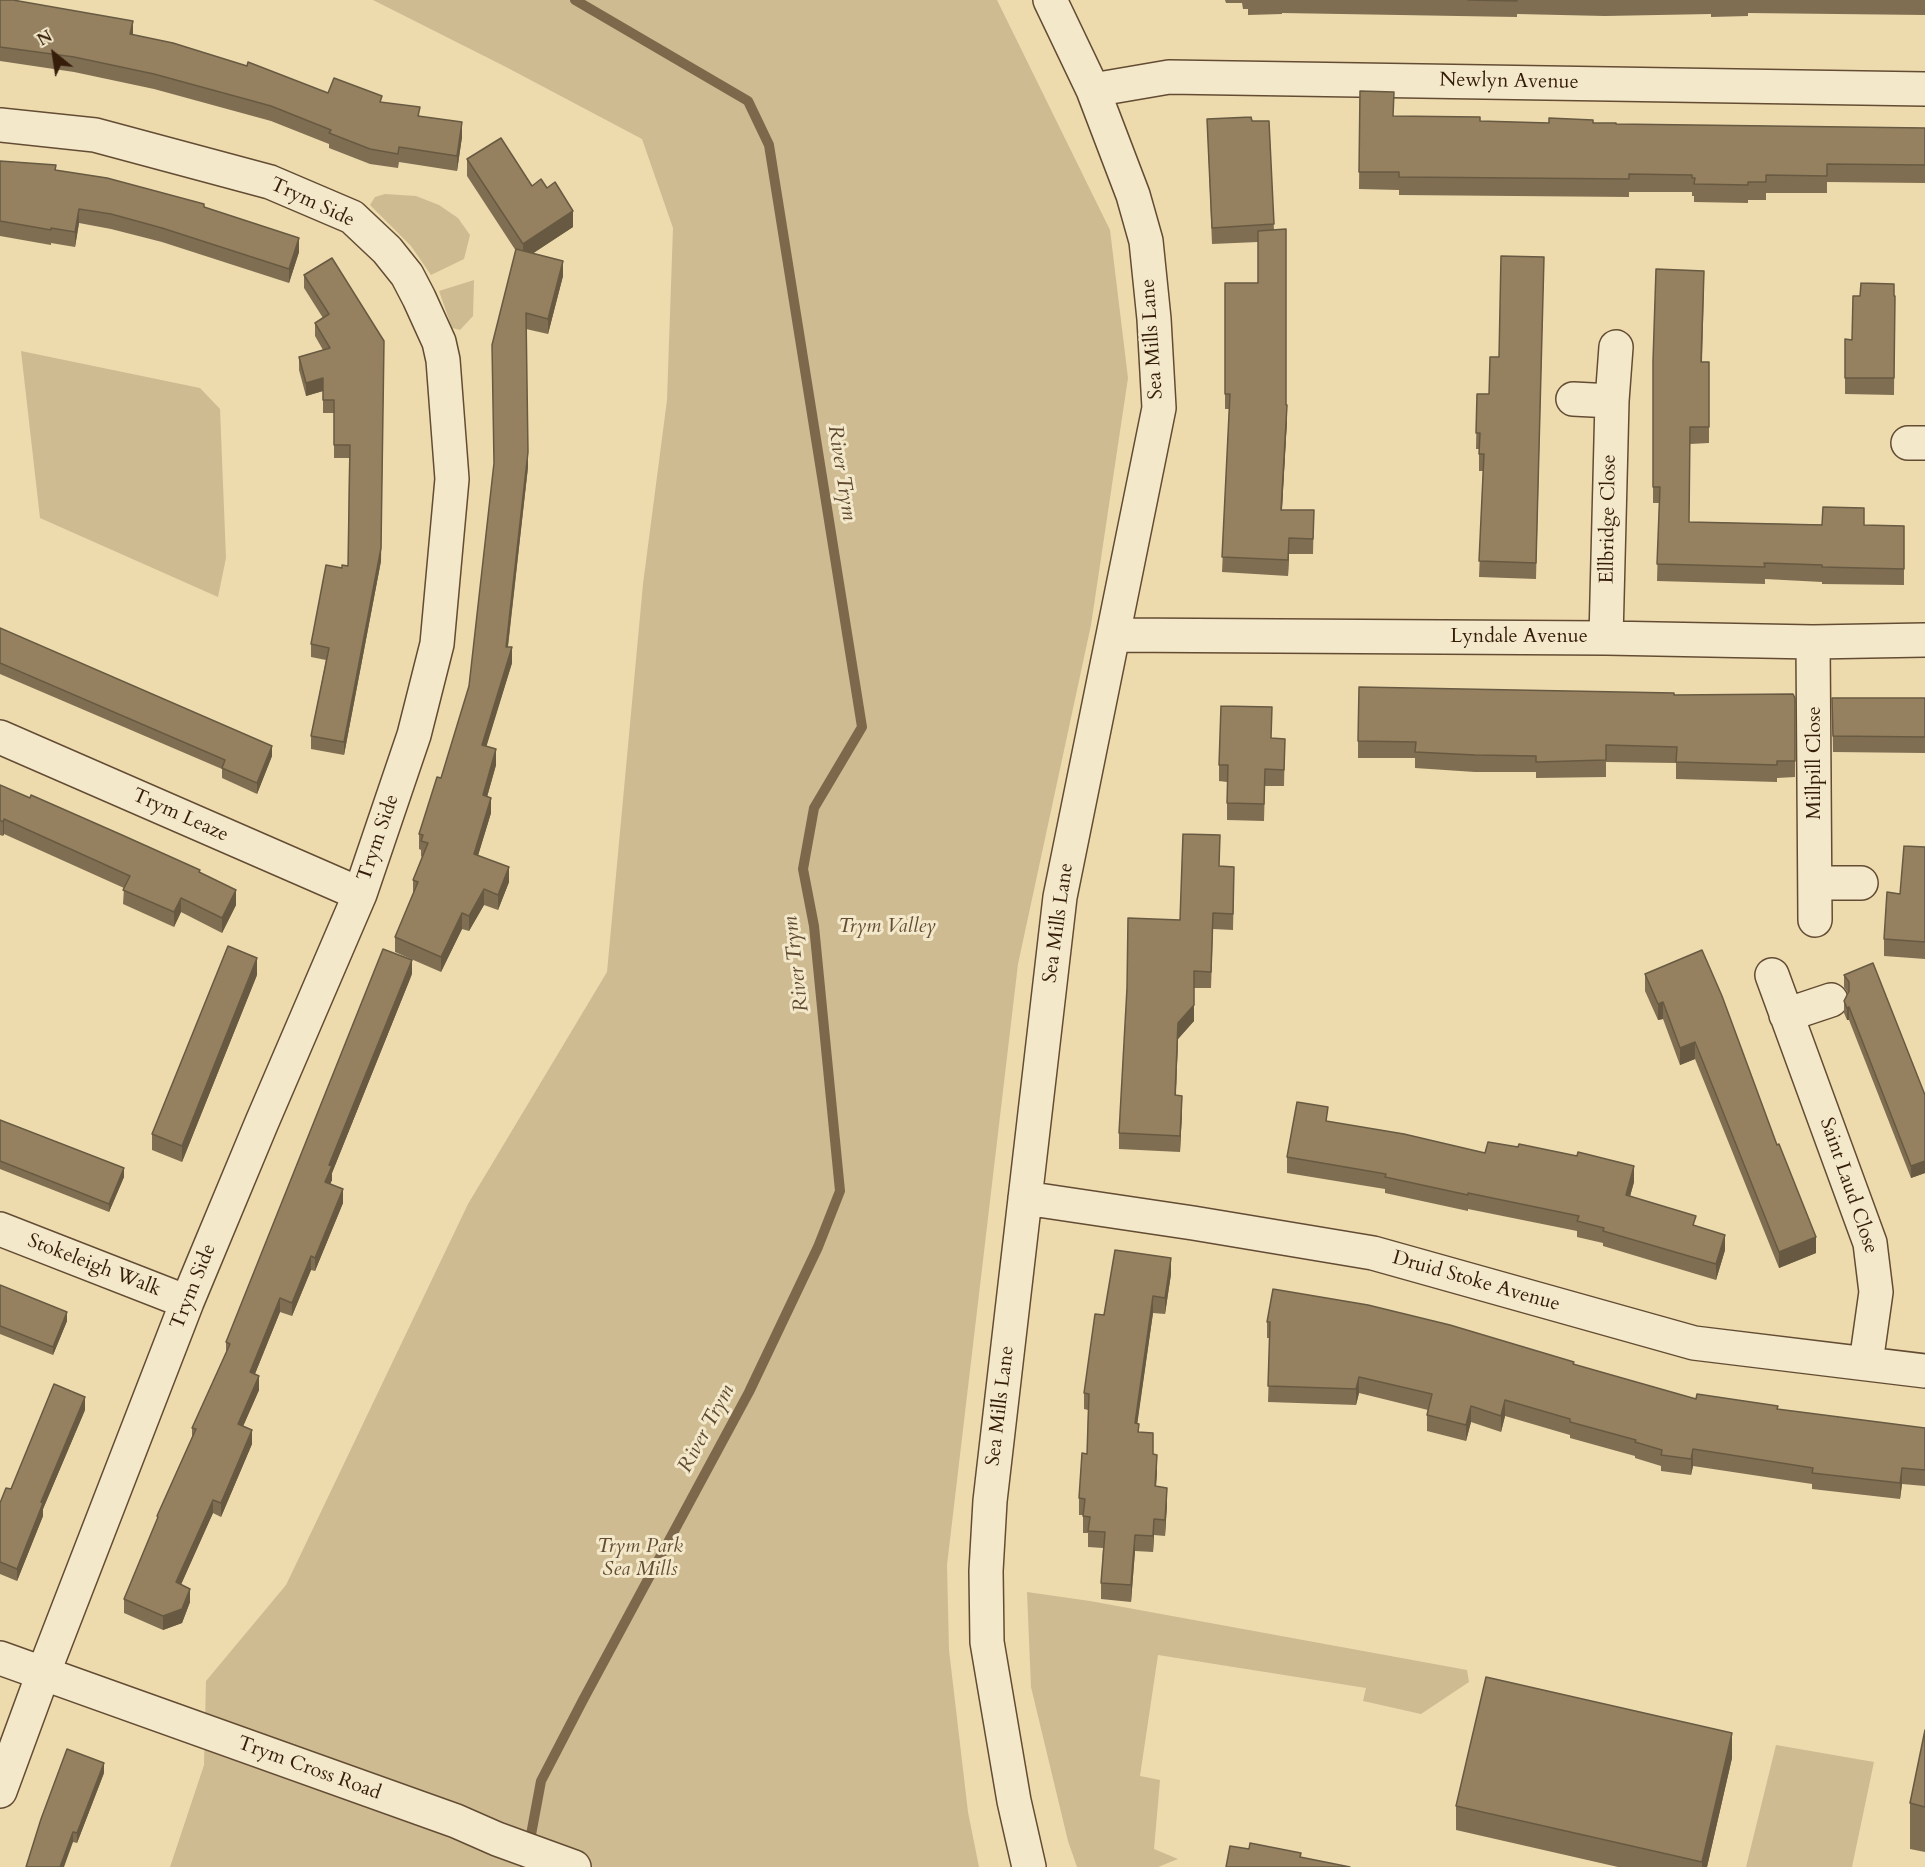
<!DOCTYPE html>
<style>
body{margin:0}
#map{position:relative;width:1925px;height:1867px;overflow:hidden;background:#eddbae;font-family:Cardo,serif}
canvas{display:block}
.north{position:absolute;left:24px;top:24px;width:60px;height:60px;-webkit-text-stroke:4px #f3e8ca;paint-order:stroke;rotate:330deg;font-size:16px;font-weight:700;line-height:24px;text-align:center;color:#351d0a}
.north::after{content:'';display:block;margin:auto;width:21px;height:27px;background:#351d0a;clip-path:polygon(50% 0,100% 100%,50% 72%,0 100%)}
</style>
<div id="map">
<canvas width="1925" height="1867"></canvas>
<div class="north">N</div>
</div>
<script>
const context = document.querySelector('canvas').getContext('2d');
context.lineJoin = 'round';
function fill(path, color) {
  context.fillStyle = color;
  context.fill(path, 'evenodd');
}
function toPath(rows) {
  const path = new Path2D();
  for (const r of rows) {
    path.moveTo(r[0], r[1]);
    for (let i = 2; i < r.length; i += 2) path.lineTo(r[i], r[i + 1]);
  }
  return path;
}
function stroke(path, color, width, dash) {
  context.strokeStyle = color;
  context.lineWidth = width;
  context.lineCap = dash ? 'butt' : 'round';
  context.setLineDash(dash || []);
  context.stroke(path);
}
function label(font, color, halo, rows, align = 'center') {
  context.font = font + ' Cardo,serif';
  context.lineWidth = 6;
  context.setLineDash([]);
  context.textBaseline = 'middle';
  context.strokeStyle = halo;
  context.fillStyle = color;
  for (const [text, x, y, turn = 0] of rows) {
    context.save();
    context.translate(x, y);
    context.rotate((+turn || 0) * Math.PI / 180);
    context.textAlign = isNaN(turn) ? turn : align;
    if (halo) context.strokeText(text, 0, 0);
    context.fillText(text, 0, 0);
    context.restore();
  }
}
fill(toPath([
 [373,0,997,0,1110,230,1128,378,1091,625,1018,964,947,1565,949,1650,968,1812,979,1867,170,1867,204,1765,206,1681,286,1585,468,1204,607,972,643,584,667,400,673,228,642,139,506,67],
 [385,194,416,196,439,205,458,218,470,235,464,259,431,275,411,246,370,205,375,197],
 [474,280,473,316,460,330,452,328,439,291],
 [21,351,200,388,220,409,226,558,218,597,40,518],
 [1027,1592,1090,1601,1467,1670,1469,1682,1421,1714,1363,1701,1366,1688,1158,1655,1140,1776,1160,1780,1154,1849,1178,1859,1158,1867,1077,1867,1068,1841,1031,1687],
 [1776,1745,1874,1762,1852,1867,1746,1867]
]), '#cebb92');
stroke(toPath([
 [525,1867,541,1781,583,1700,749,1392,818,1247,840,1191,814,926,803,869,814,808,862,727,769,145,748,101,575,0]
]), '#7e684b', 10);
const street = toPath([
 [1093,90,1169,77,1925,89],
 [0,125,95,135,270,182,352,217,387,250,407,275,419,298,439,342,443,360,452,479,437,644,414,735,360,894,262,1122,187,1302,43,1674,0,1791],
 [1573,399,1612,401],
 [1908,443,1925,443],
 [1114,635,1606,638,1813,642,1925,640],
 [1606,638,1612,401,1616,347],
 [1813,642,1815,920],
 [0,737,360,894],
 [1815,883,1861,883],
 [1772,975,1870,1243,1876,1292,1866,1363],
 [1786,1015,1831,1000],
 [1025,1198,1193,1223,1373,1253,1694,1343,1925,1371],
 [0,1229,187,1302],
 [0,1658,456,1821,497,1839,574,1867],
 [1029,1867,1014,1801,987,1642,986,1571,990,1501,1060,897,1159,408,1154,319,1146,241,1133,195,1093,90,1050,0]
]);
stroke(street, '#634c33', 36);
stroke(street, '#f3e8ca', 33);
fill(toPath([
 [0,0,133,35,328,93,382,102,420,116,462,137,457,171,399,162,398,168,370,164,329,148,329,144,271,121,154,89,74,72,0,61],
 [1225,0,1925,0,1925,15,1748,13,1748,16,1711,17,1711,14,1605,16,1517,14,1517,17,1282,13,1282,14,1248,15,1248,9,1243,9,1242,3,1226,3],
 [1360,91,1394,116,1480,121,1549,123,1593,123,1616,124,1925,128,1925,183,1827,182,1827,193,1766,193,1766,200,1748,200,1748,203,1694,202,1694,196,1692,196,1692,192,1629,192,1629,197,1399,195,1399,190,1359,189],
 [1207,119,1252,121,1269,121,1274,230,1287,420,1282,510,1314,510,1313,554,1289,554,1288,576,1222,572,1229,409,1225,409,1225,283,1258,283,1258,242,1212,244],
 [467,159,532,186,573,227,533,253,563,276,548,334,526,329,528,467,508,647,512,663,486,746,496,765,487,797,491,813,478,855,509,882,498,910,484,905,469,931,462,929,441,972,395,952,395,937,413,895,413,880,422,857,421,856,421,850,419,849,419,834,441,778,469,686,494,465,516,251,467,176],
 [0,161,56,170,204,207,299,252,289,283,162,242,111,229,79,223,75,247,51,243,51,245,0,236],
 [1544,257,1536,579,1479,577,1483,471,1479,471,1479,449,1476,449,1477,394,1489,394,1499,357],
 [332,258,381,561,344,755,311,749,311,736,326,660,311,657,311,644,342,568,348,566,349,458,334,458,334,413,323,413,323,391,306,396,299,370,299,357,323,350,315,336,315,323,323,318,304,288,304,275],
 [1704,287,1702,362,1709,362,1709,443,1690,444,1689,522,1904,526,1904,585,1822,584,1822,582,1765,579,1765,584,1657,581,1659,503,1653,503,1653,361],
 [1894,296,1895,296,1894,395,1845,394,1845,339,1852,340],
 [0,628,272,756,257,794,222,778,222,769,0,674],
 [1674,695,1795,698,1795,777,1777,778,1777,782,1676,779,1676,763,1606,762,1606,777,1536,778,1536,772,1475,772,1415,768,1415,758,1358,758,1358,741],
 [1832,698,1925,698,1925,753,1833,752],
 [1272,738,1285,739,1284,786,1265,786,1264,821,1227,820,1227,782,1219,781,1219,765],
 [0,785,200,872,236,905,222,933,181,912,174,927,123,904,124,888,4,834,3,836,0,835],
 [1925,847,1925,959,1884,956,1884,939,1900,894],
 [1220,866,1234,883,1233,930,1213,929,1211,988,1194,988,1194,1021,1178,1039,1176,1095,1182,1112,1180,1152,1119,1149,1119,1133,1180,920],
 [1702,950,1816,1253,1779,1268,1695,1059,1680,1065,1663,1019,1658,1020,1645,991,1645,974],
 [412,974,332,1173,332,1180,330,1184,343,1203,315,1271,311,1270,292,1316,280,1312,255,1374,259,1390,243,1426,252,1444,221,1517,213,1513,181,1584,190,1602,182,1623,163,1630,124,1613,124,1599,157,1520,157,1516,192,1437,192,1428,226,1353,226,1342],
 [257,975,182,1162,152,1150,152,1134],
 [1844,975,1925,1095,1925,1173,1911,1178,1849,1020,1847,1020,1844,1013,1844,1001,1848,993,1844,987],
 [0,1120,124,1177,109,1212,0,1169],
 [1328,1121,1485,1153,1634,1182,1630,1196,1696,1226,1725,1250,1716,1280,1603,1246,1603,1243,1577,1237,1577,1231,1468,1209,1468,1211,1385,1193,1385,1189,1287,1173,1287,1157],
 [1171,1274,1165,1314,1153,1313,1137,1423,1139,1432,1153,1454,1157,1471,1156,1486,1167,1504,1165,1536,1154,1535,1153,1552,1135,1551,1131,1602,1101,1599,1101,1583,1103,1548,1088,1547,1088,1533,1083,1533,1083,1515,1079,1515,1079,1498,1087,1454,1088,1410,1084,1409,1084,1393,1104,1315],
 [0,1285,67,1321,53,1355,0,1334],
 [1267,1322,1574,1365,1696,1399,1925,1428,1925,1486,1902,1484,1900,1499,1812,1489,1812,1484,1693,1466,1691,1475,1661,1471,1661,1466,1635,1458,1635,1456,1570,1438,1570,1435,1505,1416,1501,1432,1471,1422,1466,1441,1427,1431,1427,1415,1428,1410,1359,1393,1356,1405,1268,1402,1270,1338,1267,1338],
 [85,1410,43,1509,43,1516,17,1581,0,1574,0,1503,11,1489],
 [1925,1730,1925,1852,1910,1849,1910,1803],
 [1732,1758,1707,1867,1618,1867,1456,1830,1456,1806],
 [104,1773,77,1843,73,1842,26,1867]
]), '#806e52');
fill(toPath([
 [133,21,133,36,130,34],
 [462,122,462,137,457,171,457,156],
 [79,209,79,223,75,247,75,232],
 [573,211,573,227,523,260,523,244],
 [299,238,299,252,289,283,289,269],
 [563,261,563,276,548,334,548,319],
 [384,341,381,561,344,755,344,742],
 [323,378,323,391,306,396,306,383],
 [1287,405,1287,420,1281,525,1281,510],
 [528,452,528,467,506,662,506,647],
 [1289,538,1289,554,1288,576,1288,560],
 [512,647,512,663,482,761,482,745],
 [272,746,272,756,257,794,257,783],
 [496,749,496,765,483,811,483,795],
 [491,798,491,813,474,869,474,854],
 [4,819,4,834,3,836,3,822],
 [509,867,509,882,498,910,498,895],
 [484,889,484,905,469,931,469,916],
 [236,890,236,905,222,933,222,918],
 [181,898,181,912,174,927,174,912],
 [462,913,462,929,441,972,441,957],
 [257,958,257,975,182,1162,182,1146],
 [412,960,412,974,332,1173,332,1180,325,1196,325,1182,329,1165],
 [1663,1002,1663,1019,1658,1020,1658,1004],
 [1194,1005,1194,1021,1178,1039,1175,1112,1178,1023],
 [1849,1007,1849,1020,1847,1020,1847,1008],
 [1695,1042,1695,1059,1680,1065,1680,1048],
 [1182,1096,1182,1112,1180,1152,1180,1136],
 [1925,1161,1925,1173,1911,1178,1911,1166],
 [1634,1166,1634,1182,1626,1211,1626,1195],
 [124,1168,124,1177,109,1212,109,1204],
 [343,1189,343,1203,315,1271,315,1258],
 [1725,1235,1725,1250,1716,1280,1716,1264],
 [1816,1237,1816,1253,1779,1268,1779,1252],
 [311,1256,311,1270,292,1316,292,1303],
 [1171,1258,1171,1274,1165,1314,1165,1298],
 [1153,1296,1153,1313,1135,1440,1135,1423],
 [280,1298,280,1312,250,1386,250,1372],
 [67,1312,67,1321,53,1355,53,1347],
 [259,1376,259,1390,238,1438,238,1424],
 [1359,1377,1359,1393,1356,1405,1356,1389],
 [85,1397,85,1410,43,1509,43,1516,17,1581,17,1569,41,1502],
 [1505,1400,1505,1416,1501,1432,1501,1416],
 [1471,1406,1471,1422,1466,1441,1466,1425],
 [252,1430,252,1444,221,1517,221,1503],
 [1693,1449,1693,1466,1691,1475,1691,1459],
 [1157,1455,1157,1471,1155,1503,1155,1486],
 [1902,1468,1902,1484,1900,1499,1900,1483],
 [1167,1488,1167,1504,1165,1536,1165,1520],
 [213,1500,213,1513,176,1596,176,1582],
 [1154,1519,1154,1535,1153,1552,1153,1536],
 [1135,1535,1135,1551,1131,1602,1131,1585],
 [190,1589,190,1602,182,1623,163,1630,163,1616],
 [1732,1733,1732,1758,1707,1867,1702,1867,1702,1862],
 [104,1763,104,1773,77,1843,77,1833],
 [73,1832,73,1842,64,1867,60,1867]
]), '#685a42');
const building = toPath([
 [0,0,13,0,133,21,130,34,173,43,247,66,248,62,328,93,334,78,382,96,380,102,420,107,418,116,462,122,457,156,399,147,398,154,370,149,329,133,331,130,271,106,154,74,74,57,0,47,0,0],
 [1468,0,1517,0,1517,1,1468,0],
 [1360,91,1394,92,1393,116,1480,117,1480,121,1549,123,1549,118,1593,120,1593,123,1616,123,1616,124,1925,128,1925,165,1827,164,1827,176,1766,175,1766,182,1748,182,1748,185,1694,184,1695,178,1692,178,1692,175,1629,174,1629,179,1399,177,1399,172,1359,172,1360,91],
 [1251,117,1252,121,1269,121,1274,224,1212,228,1207,119,1251,117],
 [501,138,532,186,541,179,547,188,555,182,573,211,523,244,467,159,501,138],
 [0,161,56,165,55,170,107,178,204,204,204,207,299,238,289,269,162,228,111,214,79,209,75,232,51,228,51,230,0,221,0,161],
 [1286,229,1286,405,1287,405,1281,510,1314,510,1313,539,1289,538,1288,560,1222,557,1230,394,1225,394,1225,283,1258,283,1258,231,1286,229],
 [516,249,563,261,548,319,526,313,528,452,506,647,512,647,482,745,496,749,483,795,491,798,474,854,509,867,498,895,484,889,469,916,462,913,441,957,395,937,418,882,413,880,428,843,421,841,423,835,419,834,437,777,441,778,469,686,494,463,492,345,516,249],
 [1501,256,1544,257,1536,563,1479,561,1484,454,1479,454,1480,433,1476,433,1477,394,1489,394,1490,357,1499,357,1501,256],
 [332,258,384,341,381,548,344,742,311,736,329,648,311,644,326,565,342,568,342,565,348,566,350,445,334,445,334,400,323,400,323,378,306,383,299,357,330,348,315,323,329,314,304,275,332,258],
 [1656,269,1704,271,1701,362,1709,362,1709,427,1690,427,1689,522,1822,525,1823,507,1864,508,1864,525,1904,526,1904,569,1822,567,1822,565,1764,563,1765,567,1657,564,1660,487,1653,487,1653,361,1656,269],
 [1861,283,1894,284,1894,296,1895,296,1894,378,1845,378,1845,339,1852,340,1853,296,1860,296,1861,283],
 [0,628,272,746,257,783,222,768,225,760,0,663,0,628],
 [1359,687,1674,693,1674,695,1793,694,1795,698,1795,761,1777,761,1777,765,1676,762,1677,747,1606,745,1606,760,1536,762,1536,756,1475,755,1415,752,1416,742,1358,741,1359,687],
 [1832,698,1925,698,1925,737,1833,736,1832,698],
 [1221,706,1272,707,1271,738,1285,739,1284,770,1265,769,1264,804,1227,803,1228,765,1219,765,1221,706],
 [0,785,30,798,31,795,122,835,200,870,199,872,236,890,222,918,181,898,174,912,123,890,130,876,4,819,3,822,0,820,0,785],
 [1183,834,1220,835,1219,866,1234,867,1233,914,1213,913,1211,972,1194,971,1194,1005,1178,1023,1175,1095,1182,1096,1180,1136,1119,1133,1127,988,1128,918,1180,920,1183,834],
 [1904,846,1925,847,1925,942,1884,939,1887,892,1900,894,1904,846],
 [228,946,257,958,182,1146,152,1134,228,946],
 [383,949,412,960,329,1165,332,1166,325,1182,343,1189,315,1258,311,1256,292,1303,280,1298,250,1372,259,1376,238,1424,252,1430,221,1503,213,1500,176,1582,190,1589,182,1609,163,1616,124,1599,158,1517,157,1516,196,1429,192,1428,230,1344,226,1342,383,949],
 [1702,950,1722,996,1777,1145,1779,1144,1816,1237,1779,1252,1695,1042,1680,1048,1663,1002,1658,1004,1645,974,1702,950],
 [1873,963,1925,1095,1925,1161,1911,1166,1849,1007,1847,1008,1844,1001,1849,991,1849,982,1844,975,1873,963],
 [1297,1102,1328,1107,1326,1121,1404,1134,1485,1153,1488,1142,1518,1147,1519,1144,1577,1156,1578,1152,1634,1166,1626,1195,1696,1216,1693,1225,1725,1235,1716,1264,1603,1231,1604,1228,1577,1221,1579,1216,1468,1193,1468,1195,1385,1177,1386,1174,1287,1157,1297,1102],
 [0,1120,124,1168,109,1204,0,1161,0,1120],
 [1115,1250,1171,1258,1165,1298,1153,1296,1135,1423,1139,1424,1138,1432,1153,1433,1153,1454,1157,1455,1155,1486,1167,1488,1165,1520,1154,1519,1153,1536,1135,1535,1131,1585,1101,1583,1105,1532,1088,1531,1090,1517,1083,1516,1085,1499,1079,1498,1082,1453,1087,1454,1089,1394,1084,1393,1095,1314,1104,1315,1115,1250],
 [0,1285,67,1312,53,1347,0,1326,0,1285],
 [1273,1289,1368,1305,1450,1325,1574,1362,1573,1364,1696,1399,1697,1394,1778,1406,1777,1409,1925,1428,1925,1470,1902,1468,1900,1483,1812,1473,1813,1468,1693,1449,1691,1459,1661,1455,1662,1450,1635,1442,1636,1440,1570,1422,1570,1419,1505,1400,1501,1416,1471,1406,1466,1425,1427,1415,1432,1394,1359,1377,1356,1389,1268,1386,1270,1322,1267,1322,1273,1289],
 [54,1384,85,1397,41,1502,43,1503,17,1569,0,1562,0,1503,6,1488,11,1489,54,1384],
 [1486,1677,1732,1733,1702,1862,1456,1806,1486,1677],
 [1925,1730,1925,1807,1910,1803,1925,1730],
 [67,1749,104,1763,77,1833,73,1832,60,1867,26,1867,41,1819,67,1749],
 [1250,1843,1301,1853,1300,1857,1350,1867,1226,1867,1230,1846,1249,1849,1250,1843]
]);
fill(building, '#95805f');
stroke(building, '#685a42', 1.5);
label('20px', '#351d0a', '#f3e8ca', [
 ["Newlyn Avenue",1509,82,1],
 ["Trym Side",312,203,25],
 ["Sea Mills Lane",1153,339,-94],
 ["Ellbridge Close",1609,519,-89],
 ["Lyndale Avenue",1519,637],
 ["Millpill Close",1815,763,-90],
 ["Trym Leaze",180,816,24],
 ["Trym Side",379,838,-71],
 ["Sea Mills Lane",1059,923,-82],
 ["Saint Laud Close",1848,1186,71],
 ["Stokeleigh Walk",94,1266,21],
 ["Druid Stoke Avenue",1476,1282,16],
 ["Trym Side",194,1287,-68],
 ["Sea Mills Lane",1001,1406,-83],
 ["Trym Cross Road",309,1769,20]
]);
label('italic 20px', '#634c33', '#f3e8ca', [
 ["Trym Valley",887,927],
 ["Trym Park",640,1547],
 ["Sea Mills",640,1570]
]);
label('italic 21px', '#5f4930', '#f3e8ca', [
 ["River Trym",841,473,81],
 ["River Trym",797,964,-97],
 ["River Trym",707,1429,-62]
]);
</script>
